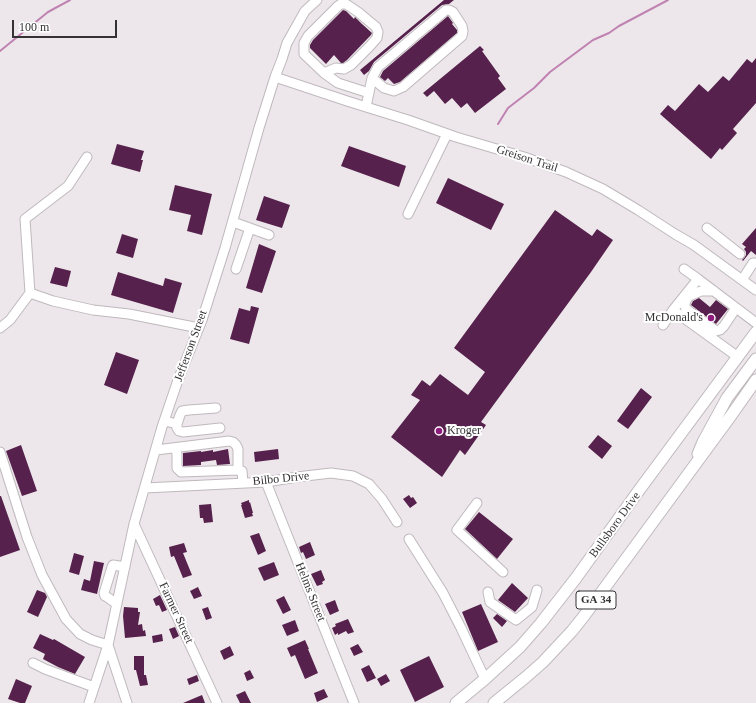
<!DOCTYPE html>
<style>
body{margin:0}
#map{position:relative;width:756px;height:703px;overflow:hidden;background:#ede7eb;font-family:Georgia,serif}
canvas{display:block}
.scale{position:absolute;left:12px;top:20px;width:105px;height:18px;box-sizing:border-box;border:2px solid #343234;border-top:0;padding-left:5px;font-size:12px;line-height:14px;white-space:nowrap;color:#343234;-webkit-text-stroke:3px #fff;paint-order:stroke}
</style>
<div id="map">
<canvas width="756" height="703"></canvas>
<div class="scale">100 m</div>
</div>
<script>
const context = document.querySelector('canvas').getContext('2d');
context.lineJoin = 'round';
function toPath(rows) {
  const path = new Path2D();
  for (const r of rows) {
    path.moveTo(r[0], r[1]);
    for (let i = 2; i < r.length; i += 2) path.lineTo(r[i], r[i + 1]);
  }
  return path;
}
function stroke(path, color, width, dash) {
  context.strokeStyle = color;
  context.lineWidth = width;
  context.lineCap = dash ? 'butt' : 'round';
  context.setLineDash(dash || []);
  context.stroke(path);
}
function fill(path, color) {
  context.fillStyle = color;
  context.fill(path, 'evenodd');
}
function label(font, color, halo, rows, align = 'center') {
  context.font = font + ' Georgia,serif';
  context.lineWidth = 4;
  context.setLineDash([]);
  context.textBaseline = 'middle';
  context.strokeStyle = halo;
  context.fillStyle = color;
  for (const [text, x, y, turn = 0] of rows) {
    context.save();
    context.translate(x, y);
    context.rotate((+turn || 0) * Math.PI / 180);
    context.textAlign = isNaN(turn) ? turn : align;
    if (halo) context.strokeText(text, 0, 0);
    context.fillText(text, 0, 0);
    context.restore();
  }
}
stroke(toPath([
 [0,51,48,12,70,0],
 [498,124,508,108,534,88,550,72,593,40,609,33,619,26,668,0]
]), '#bf82b1', 2);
fill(toPath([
 [444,0,454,0,449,4,442,5,374,62,369,71,364,75,360,70],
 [343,10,346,11,354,19,355,17,362,24,372,33,371,35,347,60,343,63,341,63,334,55,326,64,310,48,310,45,313,40],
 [448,16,453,23,452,24,457,30,457,33,400,82,394,84,388,78,385,81,380,77,383,71],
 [480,46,484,50,482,51,500,76,498,78,506,89,475,113,467,103,461,108,452,98,445,104,434,91,427,97,423,93],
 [756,58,756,103,733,129,737,133,722,150,720,148,711,159,660,114,668,105,675,111,699,84,708,92,723,76,729,81,747,59,752,63],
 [117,144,144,151,141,160,143,160,140,172,111,164],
 [349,146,406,166,399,187,341,166],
 [448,178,504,204,491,230,436,203],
 [175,185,212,194,202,235,187,231,191,215,169,210],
 [264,196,290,205,282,228,256,220],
 [555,210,592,236,597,229,613,240,591,272,481,422,486,425,465,455,460,450,442,477,391,437,420,400,411,395,422,380,430,386,440,374,468,395,485,372,454,348],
 [756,228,756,255,751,251,743,261,742,260,744,258,746,255,746,252,744,249,746,247,742,244],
 [122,234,138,239,133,258,116,253],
 [259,244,276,251,262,293,246,288],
 [55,267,71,271,67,287,50,283],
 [118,272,163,286,165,278,182,283,173,313,111,295],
 [699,298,710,307,716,300,728,309,716,324,691,305,693,301],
 [251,306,259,308,249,344,230,339,239,308,250,311],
 [116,352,139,360,127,394,104,385],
 [641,388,652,397,628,429,617,421],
 [598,435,612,446,602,459,588,447],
 [21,445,37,491,22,496,6,451],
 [228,449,230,464,217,465,216,460,201,462,201,465,183,466,183,453,201,451,201,452,213,450,213,452],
 [278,449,279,459,255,462,254,452],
 [409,495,411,498,413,497,417,503,410,508,403,499],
 [0,496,1,496,20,550,0,557],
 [249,500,249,503,250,502,253,513,252,513,253,516,245,518,241,505,242,505,241,503],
 [211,504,213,522,204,523,203,518,200,518,199,505],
 [479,512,513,539,497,559,465,529],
 [259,533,266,551,258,555,250,536],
 [310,542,315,555,306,559,303,552,301,553,299,547],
 [184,543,187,552,183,553,192,575,183,578,174,556,171,557,169,547],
 [74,553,84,556,79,575,69,572],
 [94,561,104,563,97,594,81,590,84,579,90,581],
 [274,562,279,575,264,581,258,568],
 [321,570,325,580,322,582,323,584,317,586,311,574],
 [512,583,528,598,515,612,498,600],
 [198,587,202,596,194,599,190,591],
 [37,590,45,593,47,597,38,617,27,612],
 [160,595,167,610,162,612,159,605,156,606,153,599],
 [284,596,291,610,283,614,276,600],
 [335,600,339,611,330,615,325,604],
 [481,604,498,642,478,651,462,612],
 [124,607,138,608,138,612,140,612,138,625,142,624,143,631,145,630,146,636,125,638,123,616],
 [208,607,212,618,206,620,202,609],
 [497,614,507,621,502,627,493,618],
 [348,619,354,632,348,634,346,631,338,635,338,633,335,635,332,628,336,626,335,624],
 [295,620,299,631,287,636,282,625],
 [175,627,179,636,173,639,169,629],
 [40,634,53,640,54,639,85,657,75,674,58,667,43,659,45,654,33,648],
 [162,634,163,641,153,643,152,636],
 [305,640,309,649,308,649,318,673,305,679,295,655,291,657,287,648],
 [358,644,363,652,354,656,350,648],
 [230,646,234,655,224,660,220,651],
 [134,656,144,656,144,675,146,675,148,685,140,686,136,670,134,670],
 [429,656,444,687,415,702,400,670],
 [369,665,376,678,367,682,361,669],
 [250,670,254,678,247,681,244,673],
 [386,674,390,681,381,686,377,679],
 [197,675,199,681,189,685,187,679],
 [16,679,32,686,25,703,20,703,8,699],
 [324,689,328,697,317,702,314,693],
 [245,691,251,703,240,703,236,695],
 [202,695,205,703,183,703]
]), '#56214c');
const minor = toPath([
 [324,73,336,68,344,69,351,65,369,47,377,38,378,32,376,27,358,12,346,4,341,4,338,6,308,36,304,43,304,54,324,73,338,83,369,93],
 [275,77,347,101,408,120,456,137,524,157,566,172,603,189,638,210,675,234,694,245,756,290],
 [366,107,372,78,378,67,446,10,449,10,453,12,462,26,463,31,462,36,403,87,394,91,384,88,372,78],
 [87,157,68,186,25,219,30,293,53,301,93,310,129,314,199,328],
 [408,214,447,134],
 [233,222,269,235],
 [707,228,740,254],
 [236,269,250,228],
 [684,269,698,279],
 [742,280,753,263,756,263],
 [714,291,701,291,689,296,687,299,685,303,685,306,686,309,716,331,720,330,724,326,736,308],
 [663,325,673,310],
 [0,328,10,320,30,293],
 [738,357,673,310,698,279,756,323],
 [165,421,177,424,177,428,179,431,183,432,220,428],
 [177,424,180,415,182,411,189,410,216,408],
 [176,448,177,455,177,468,181,472,238,470],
 [156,450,229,441,233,442,236,445,238,449,238,470,242,471,243,483],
 [0,452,27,537,42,575,66,619,80,634,92,640,108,645,127,703],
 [266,482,354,703],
 [145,488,266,482,297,477,331,473,353,476,369,484,382,499,397,522],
 [477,503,457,530,503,572],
 [134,524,217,703],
 [409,539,443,593,461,628,485,679],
 [488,592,490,602,516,620,532,607,537,590],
 [117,604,107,597,105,596,104,593,112,567,113,565,125,567],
 [33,663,45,669,94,687],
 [89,703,108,645,134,524,162,427,178,380,202,320,225,248,259,128,275,77,282,59,287,43,305,11,317,0]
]);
const major = toPath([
 [698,454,703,442,727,398,756,359],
 [456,703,485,679,520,647,541,623,576,578,637,493,756,332],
 [494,703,526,677,543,662,572,631,584,616,730,417,756,380]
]);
stroke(minor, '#bfb9bd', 11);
stroke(major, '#bfb9bd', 13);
stroke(minor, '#fff', 9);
stroke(major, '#fff', 11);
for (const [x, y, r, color] of [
 [711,318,4,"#8e1c7d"],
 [439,431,4,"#8e1c7d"]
]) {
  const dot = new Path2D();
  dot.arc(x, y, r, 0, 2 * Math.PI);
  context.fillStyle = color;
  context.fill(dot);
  stroke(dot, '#fff', 1.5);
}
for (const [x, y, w] of [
 [596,600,40]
]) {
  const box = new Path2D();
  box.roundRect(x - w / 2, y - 9, w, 18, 3);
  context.fillStyle = '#fff';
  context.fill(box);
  stroke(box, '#343234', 1);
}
label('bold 11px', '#343234', null, [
 ["GA 34",596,600]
]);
label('12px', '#343234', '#fff', [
 ["Greison Trail",527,159,18],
 ["Jefferson Street",191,346,-70],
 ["Bilbo Drive",281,479,-6],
 ["Bullsboro Drive",615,525,-54],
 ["Helms Street",310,592,68],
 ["Farmer Street",176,613,65]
]);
label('12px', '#343234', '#fff', [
 ["McDonald's",703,318],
 ["Kroger",447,431,"left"]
], 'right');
</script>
